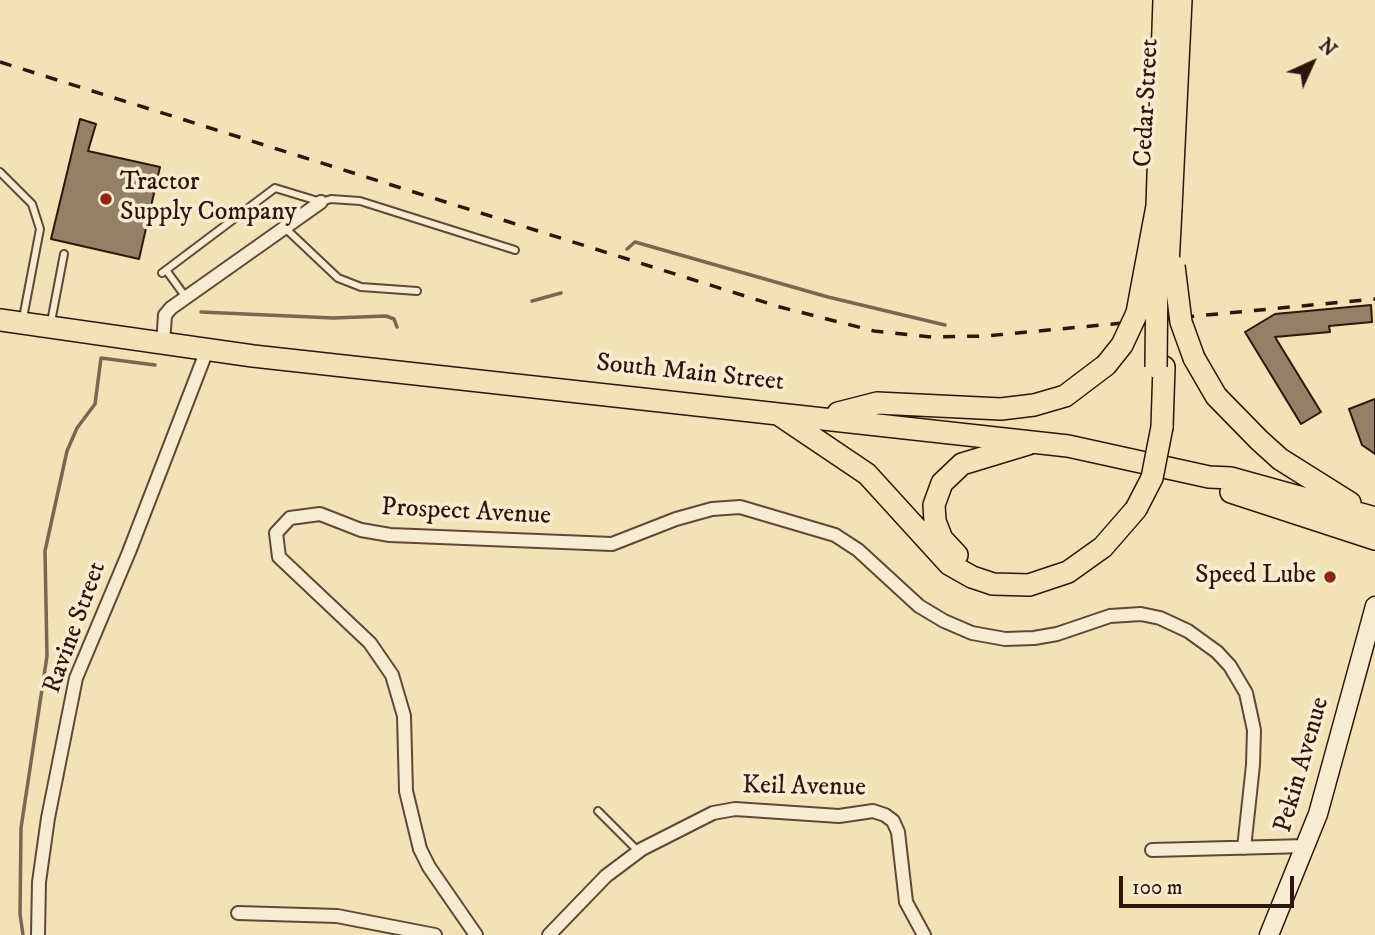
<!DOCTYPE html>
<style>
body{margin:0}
#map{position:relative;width:1375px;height:935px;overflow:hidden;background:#f2e2b7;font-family:"IM FELL DW Pica",serif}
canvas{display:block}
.north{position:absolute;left:1277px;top:28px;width:70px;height:70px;-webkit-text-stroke:5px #f7ecd0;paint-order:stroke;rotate:45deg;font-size:19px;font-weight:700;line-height:28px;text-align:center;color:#2e160b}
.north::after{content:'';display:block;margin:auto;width:24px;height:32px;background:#2e160b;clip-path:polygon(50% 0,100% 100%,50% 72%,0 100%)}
.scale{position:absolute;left:1119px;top:876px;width:175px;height:32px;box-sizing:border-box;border:4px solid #2e160b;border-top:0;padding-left:9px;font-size:21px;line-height:24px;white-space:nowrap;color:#2e160b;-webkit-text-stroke:5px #f7ecd0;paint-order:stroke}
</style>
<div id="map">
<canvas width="1375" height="935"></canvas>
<div class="north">N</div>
<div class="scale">100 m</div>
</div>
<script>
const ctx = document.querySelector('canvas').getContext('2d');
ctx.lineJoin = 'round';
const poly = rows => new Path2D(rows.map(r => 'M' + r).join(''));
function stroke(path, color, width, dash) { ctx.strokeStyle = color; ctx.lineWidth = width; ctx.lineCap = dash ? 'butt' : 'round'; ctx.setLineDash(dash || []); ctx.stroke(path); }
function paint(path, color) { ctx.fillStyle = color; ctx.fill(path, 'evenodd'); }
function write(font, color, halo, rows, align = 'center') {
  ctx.font = font + ' "IM FELL DW Pica",serif'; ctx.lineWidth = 7; ctx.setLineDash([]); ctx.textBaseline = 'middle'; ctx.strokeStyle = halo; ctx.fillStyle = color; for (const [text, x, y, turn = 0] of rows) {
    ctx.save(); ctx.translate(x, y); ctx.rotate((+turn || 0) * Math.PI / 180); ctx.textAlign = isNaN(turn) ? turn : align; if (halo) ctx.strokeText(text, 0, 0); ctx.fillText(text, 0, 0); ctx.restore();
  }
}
const stream = poly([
 [627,249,635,242,828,297,945,325],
 [532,301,561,293],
 [201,312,333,318,386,316,394,319,397,327],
 [23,935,20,914,21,828,47,656,45,551,67,451,77,428,95,404,101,358,155,365]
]);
const building = poly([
 [80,119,96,124,88,151,160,167,139,259,51,239,80,119],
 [1371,305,1372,322,1329,326,1330,332,1275,337,1321,412,1301,424,1245,332,1275,314,1371,305],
 [1375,399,1375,454,1362,445,1349,409,1375,399]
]);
const lane = poly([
 [0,172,32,204,40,229,23,318],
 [284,227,338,278,361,287,417,291],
 [166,270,275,188,321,202,331,199,360,201,515,250],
 [162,273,166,270,185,296],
 [51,322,64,254],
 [598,811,638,851]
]);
const street = poly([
 [163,344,165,315,171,308,321,202],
 [1152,850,1307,846],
 [238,913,337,916,435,935],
 [38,935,39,882,48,818,76,678,129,552,207,350],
 [476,935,429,867,420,849,406,791,404,716,392,675,370,643,279,557,276,533,290,518,320,514,361,530,390,535,612,544,676,519,712,509,740,507,835,535,858,550,919,606,944,621,972,633,1005,639,1034,638,1057,634,1110,616,1141,614,1160,618,1188,631,1217,652,1230,666,1246,693,1254,730,1253,765,1244,848],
 [549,935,606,876,642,849,713,813,735,809,839,816,873,811,885,815,893,821,898,832,906,902,924,935]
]);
const secondary = poly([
 [1269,935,1318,814,1375,606]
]);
const primary = poly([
 [1157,206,1164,0],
 [1171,208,1181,0],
 [0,320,253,356,1068,446,1209,477,1231,478,1375,518],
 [1194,358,1216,396,1259,440,1280,459,1350,503],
 [838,413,877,403,1001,409,1034,405,1065,396,1106,365],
 [778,414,867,474,949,564,972,577,993,584,1029,585,1068,572,1103,547,1136,509],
 [1162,427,1164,367],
 [1231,492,1375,539],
 [957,555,942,539,935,521,934,505,942,483,962,464,1028,444]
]);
const rail = poly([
 [0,62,780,307,874,331,932,337,986,336,1375,299]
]);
const primaryBridge = poly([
 [1174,266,1181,322,1194,358],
 [1167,284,1171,208],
 [1106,365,1122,345,1137,313,1157,206],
 [1156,367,1157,267],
 [1136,509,1152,478,1162,427]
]);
const markers = [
 [106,199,7,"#8f2418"],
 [1330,577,7,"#8f2418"]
];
const streetNames = [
 ["Cedar Street",1148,103,-87],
 ["South Main Street",690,374,6],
 ["Prospect Avenue",466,513,3],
 ["Ravine Street",76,628,-70],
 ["Pekin Avenue",1303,765,-74],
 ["Keil Avenue",804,788,1]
];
const poiNames = [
 ["Tractor",120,184],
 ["Supply Company",120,214],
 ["Speed Lube",1316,577,"right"]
];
stroke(stream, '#7b674f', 3.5);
paint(building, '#948064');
stroke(building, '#2e160b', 2);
stroke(lane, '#5f4936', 10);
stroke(street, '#5f4936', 16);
stroke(secondary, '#2e160b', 21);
stroke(primary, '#2e160b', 24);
stroke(lane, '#f7ecd0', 6);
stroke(street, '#f7ecd0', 12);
stroke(secondary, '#f7ecd0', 18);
stroke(primary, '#f2e2b7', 21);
stroke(rail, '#2e160b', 3.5, [12, 12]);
stroke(primaryBridge, '#2e160b', 24, []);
stroke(primaryBridge, '#f2e2b7', 21);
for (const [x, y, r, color] of markers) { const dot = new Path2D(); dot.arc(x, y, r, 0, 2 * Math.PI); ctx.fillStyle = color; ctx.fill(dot); stroke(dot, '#f7ecd0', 2.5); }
write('26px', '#2e160b', '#f7ecd0', streetNames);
write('26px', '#2e160b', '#f7ecd0', poiNames, 'left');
</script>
